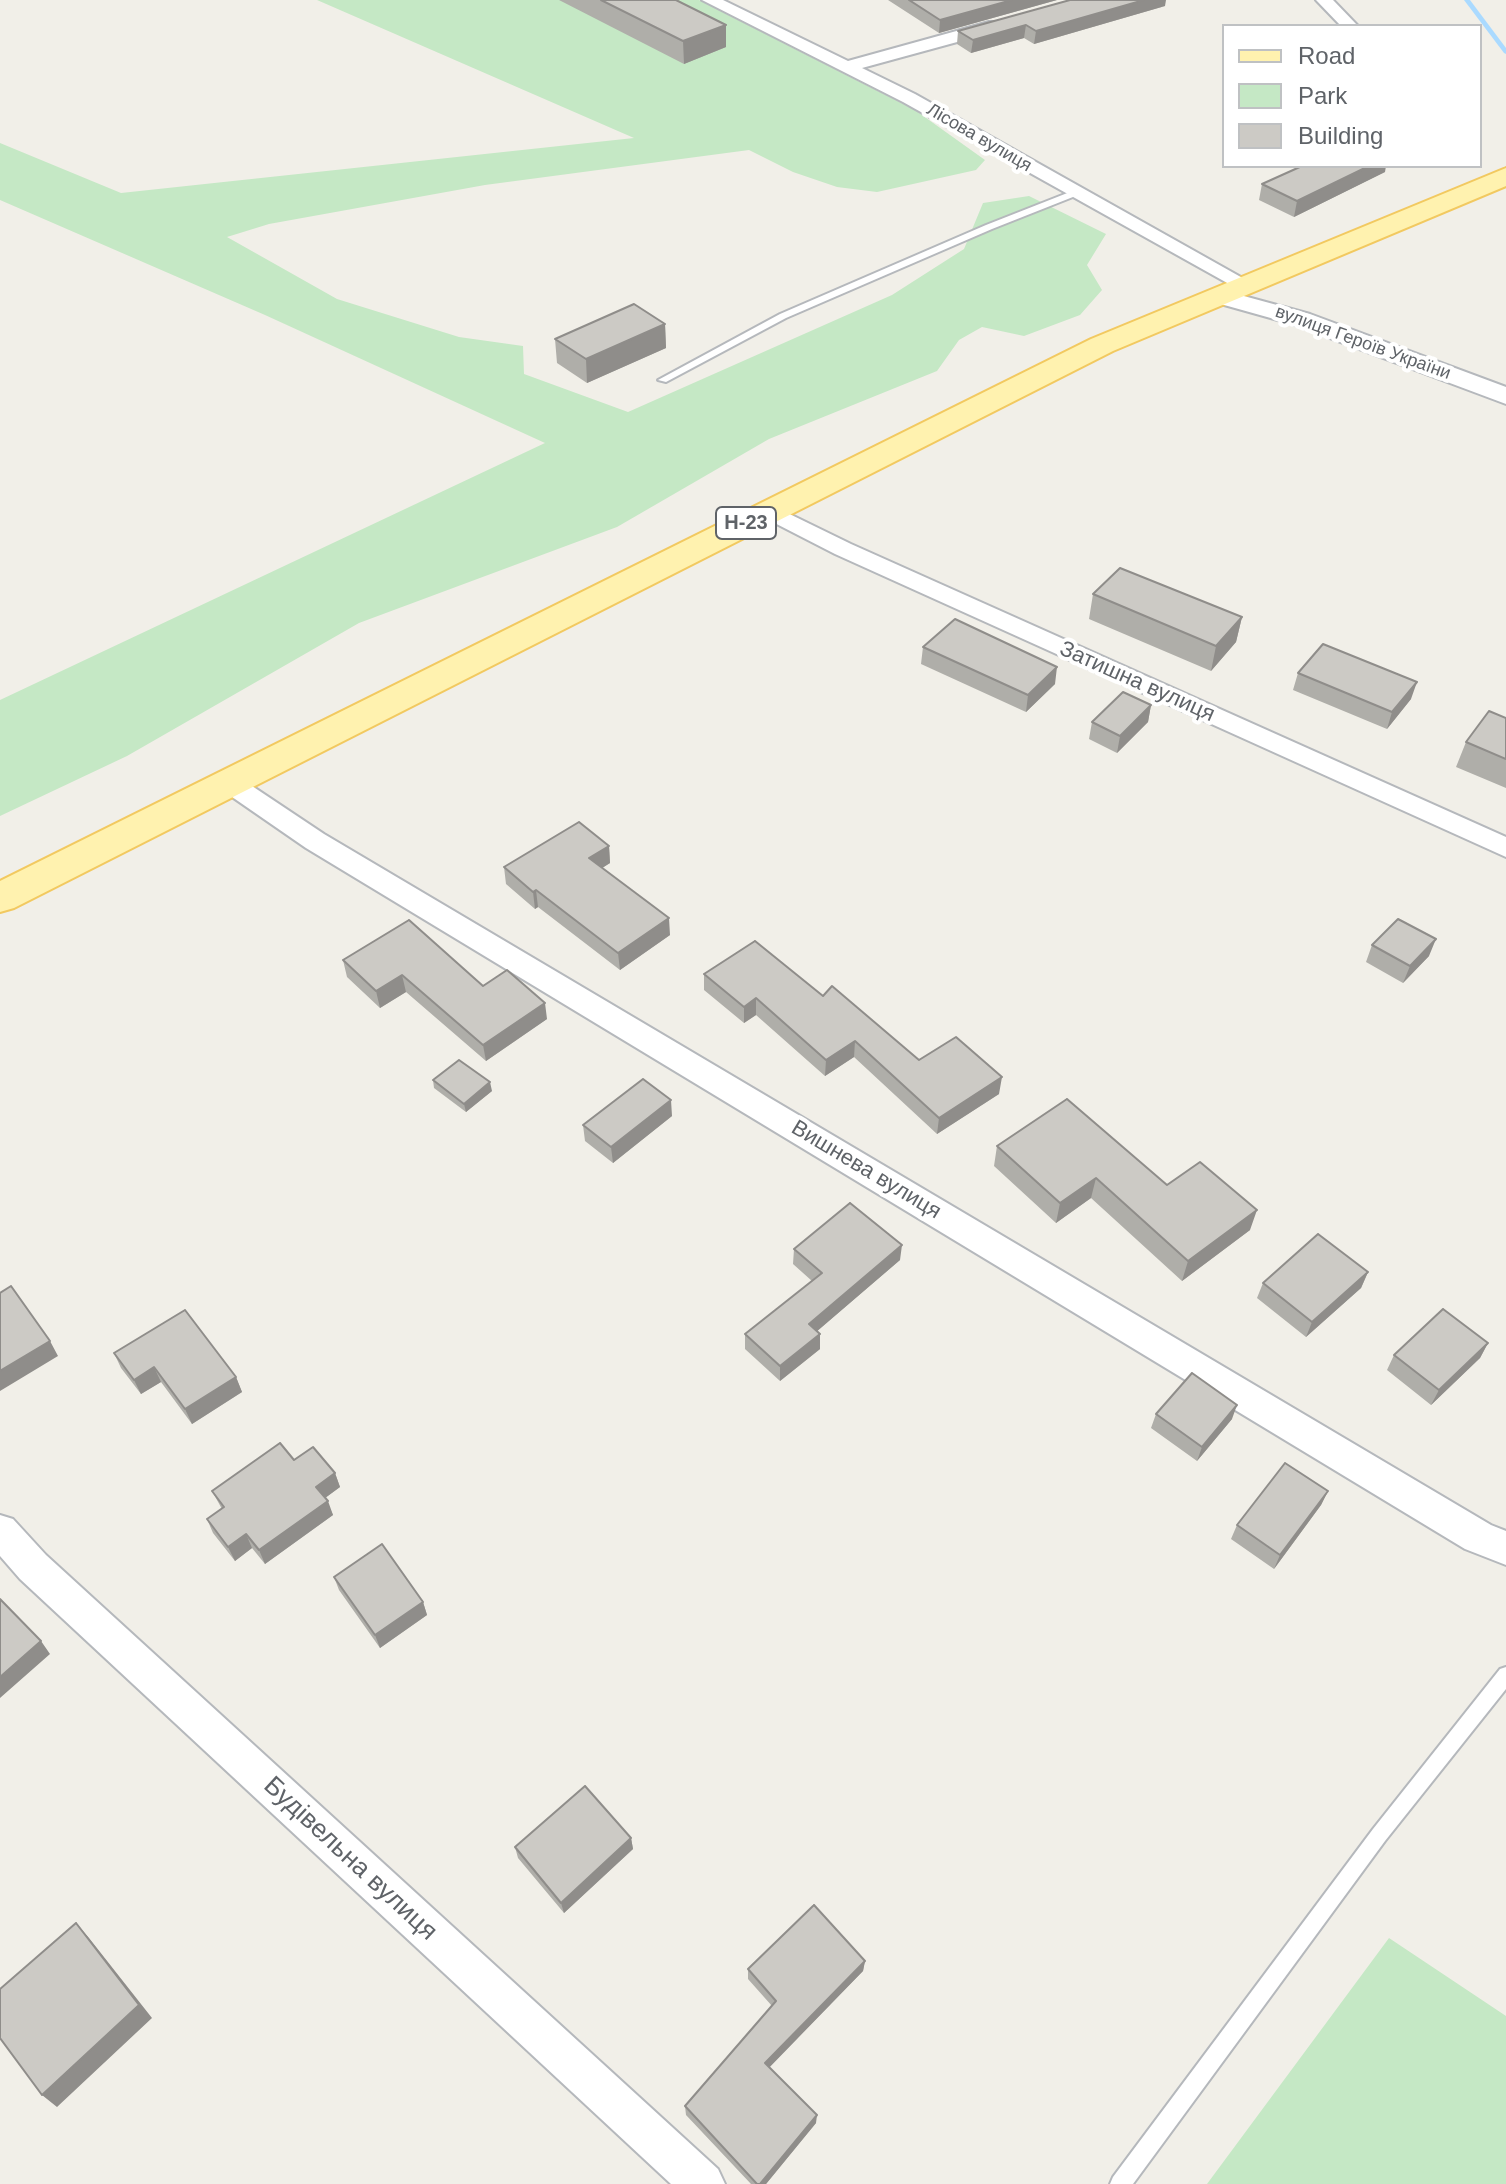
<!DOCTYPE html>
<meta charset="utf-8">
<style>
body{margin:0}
#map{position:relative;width:1506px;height:2184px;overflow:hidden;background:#f1efe8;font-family:Arial,sans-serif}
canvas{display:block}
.legend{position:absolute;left:1222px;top:24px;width:260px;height:144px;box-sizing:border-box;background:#fff;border:2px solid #bfc1c3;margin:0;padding:10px 14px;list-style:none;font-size:24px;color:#5f6368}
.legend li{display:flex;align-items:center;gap:16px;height:40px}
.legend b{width:40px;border:2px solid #bfc1c3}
</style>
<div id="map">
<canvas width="1506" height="2184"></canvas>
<ul class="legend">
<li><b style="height:10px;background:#fff2af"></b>Road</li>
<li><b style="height:22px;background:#c5e8c5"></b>Park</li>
<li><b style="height:22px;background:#cccac5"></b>Building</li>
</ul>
</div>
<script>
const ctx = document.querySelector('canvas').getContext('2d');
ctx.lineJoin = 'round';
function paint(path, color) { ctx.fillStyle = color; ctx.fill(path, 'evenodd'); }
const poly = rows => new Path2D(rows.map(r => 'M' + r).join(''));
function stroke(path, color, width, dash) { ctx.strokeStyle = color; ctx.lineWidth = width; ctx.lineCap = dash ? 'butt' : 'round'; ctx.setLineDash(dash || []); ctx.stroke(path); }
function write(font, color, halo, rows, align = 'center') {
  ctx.font = font + ' Arial,sans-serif'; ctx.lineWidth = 8; ctx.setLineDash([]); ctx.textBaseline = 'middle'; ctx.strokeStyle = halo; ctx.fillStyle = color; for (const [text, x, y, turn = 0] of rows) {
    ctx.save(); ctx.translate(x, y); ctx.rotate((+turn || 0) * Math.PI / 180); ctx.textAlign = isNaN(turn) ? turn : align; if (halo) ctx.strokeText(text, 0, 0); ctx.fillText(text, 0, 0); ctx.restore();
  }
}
const green = poly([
 [317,0,699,0,915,110,985,160,976,170,877,192,837,187,793,172,749,150,485,185,269,224,227,237,337,299,459,337,523,346,524,374,628,412,892,295,964,249,983,203,1029,196,1106,234,1087,265,1102,290,1080,315,1024,336,982,327,959,340,937,371,769,439,617,527,359,623,127,756,0,816,0,700,545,443,265,315,0,200,0,143,121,193,634,138],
 [1389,1938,1506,2016,1506,2184,1207,2184]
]);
const stream = poly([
 [1464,0,1470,0,1506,48,1506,54,1504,53,1464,0]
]);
const service = poly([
 [1075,190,1079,193,1078,195,992,229,786,318,666,382,658,380,780,314,986,225,1075,190],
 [1506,1667,1506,1689,1385,1841,1133,2184,1110,2184,1113,2177,1373,1829,1500,1669,1506,1667]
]);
const minor = poly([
 [702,0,723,0,848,61,989,22,1001,22,1003,26,1001,30,862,68,915,94,1255,285,1252,289,1238,289,903,102,702,0],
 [1316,0,1333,0,1358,26,1341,26,1316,0],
 [769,504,851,544,1506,837,1506,857,835,554,761,516,758,511,761,506,769,504],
 [231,775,240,778,324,834,1491,1525,1506,1531,1506,1565,1465,1549,306,848,222,790,218,784,222,778,231,775],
 [0,1515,13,1519,46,1555,718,2169,725,2184,671,2184,20,1579,0,1556,0,1515]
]);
const tertiary = poly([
 [1218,289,1310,314,1506,387,1506,404,1292,324,1210,301,1206,296,1210,291,1218,289]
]);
const primary = poly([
 [1506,168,1506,186,1113,351,14,908,0,912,0,881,1091,339,1506,168]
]);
const wall = poly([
 [559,0,676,0,726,25,726,47,684,64],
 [888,0,1057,0,939,33],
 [1165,6,1034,44,1024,38,971,53,957,44,958,31],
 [1385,172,1294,217,1259,200,1262,184],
 [665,324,666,348,587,383,557,363,555,339],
 [1093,594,1242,617,1236,642,1211,671,1089,619],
 [923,647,1055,684,1026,712,921,664],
 [1298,673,1411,699,1387,729,1293,690],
 [1151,705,1148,722,1117,753,1089,739,1092,722],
 [1506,718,1506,788,1456,767,1466,742],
 [609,846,610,863,602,868,670,935,620,970,538,907,535,909,506,884,504,867],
 [1372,945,1429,956,1403,983,1366,962],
 [343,960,483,986,547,1019,486,1061,406,992,380,1008,347,977],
 [704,974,823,996,919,1060,999,1094,937,1134,854,1057,825,1076,756,1015,744,1023,704,990],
 [433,1080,492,1091,466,1112,434,1088],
 [672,1116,613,1163,585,1141,583,1125],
 [997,1146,1167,1185,1250,1230,1182,1281,1091,1198,1056,1223,994,1166],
 [794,1249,900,1260,817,1331,820,1349,780,1381,745,1349,745,1334,812,1281,793,1264],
 [1368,1272,1361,1288,1306,1337,1257,1298,1263,1283],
 [1488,1343,1480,1358,1431,1405,1387,1370,1394,1355],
 [114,1353,236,1377,242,1392,192,1424,161,1382,141,1394,121,1368],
 [1156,1414,1232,1419,1197,1461,1151,1428],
 [294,1460,335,1473,340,1487,325,1498,333,1515,265,1564,252,1548,235,1561,213,1533,207,1519,222,1509,212,1491],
 [1328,1491,1321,1505,1274,1569,1231,1539,1237,1525],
 [334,1577,423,1602,427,1615,380,1648,339,1590],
 [631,1838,633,1849,564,1913,518,1858,515,1847],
 [865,1961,863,1971,769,2067,816,2123,766,2184,751,2184,686,2115,685,2106,772,2006,748,1979,748,1969]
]);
const shadedWall = poly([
 [1012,0,1057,0,939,33,940,20],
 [1144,0,1166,0,1165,6,1034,44,1036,31],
 [726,25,726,47,684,64,683,41],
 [1026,25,1024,38,971,53,973,40],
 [1369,166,1386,166,1385,172,1294,217,1297,201],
 [665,324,666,348,587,383,586,359],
 [1242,617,1236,642,1211,671,1216,646],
 [1057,667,1055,684,1026,712,1028,695],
 [1417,682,1411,699,1387,729,1392,712],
 [1151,705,1148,722,1117,753,1120,736],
 [609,846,610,863,591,875,589,858],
 [536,890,538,907,535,909,533,892],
 [669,918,670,935,620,970,618,953],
 [1436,939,1429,956,1403,983,1410,966],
 [402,975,406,992,380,1008,376,991],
 [756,998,756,1015,744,1023,744,1007],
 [545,1003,547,1019,486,1061,483,1045],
 [855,1041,854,1057,825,1076,826,1060],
 [1002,1077,999,1094,937,1134,939,1118],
 [490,1082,492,1091,466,1112,464,1104],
 [671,1100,672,1116,613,1163,611,1147],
 [1096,1178,1091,1198,1056,1223,1060,1203],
 [1257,1210,1250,1230,1182,1281,1188,1261],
 [902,1245,900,1260,808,1339,809,1324],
 [1368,1272,1361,1288,1306,1337,1312,1322],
 [820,1334,820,1349,780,1381,780,1366],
 [50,1341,58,1356,0,1391,0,1371],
 [1488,1343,1480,1358,1431,1405,1439,1390],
 [154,1367,161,1382,141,1394,134,1380],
 [236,1377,242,1392,192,1424,185,1409],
 [1237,1405,1232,1419,1197,1461,1202,1447],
 [335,1473,340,1487,321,1501,316,1487],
 [1328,1491,1321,1505,1274,1569,1280,1555],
 [328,1501,333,1515,265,1564,259,1550],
 [246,1534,252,1548,235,1561,228,1547],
 [423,1602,427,1615,380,1648,375,1635],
 [41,1641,50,1654,0,1698,0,1677],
 [631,1838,633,1849,564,1913,561,1903],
 [76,1923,89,1938,152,2018,57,2107,42,2095],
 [865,1961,863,1971,765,2072,765,2063],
 [817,2115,816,2123,766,2184,760,2184]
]);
const building = poly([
 [601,0,676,0,726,25,683,41,601,0],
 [909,0,1012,0,940,20,909,0],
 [1070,0,1144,0,1036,31,1026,25,973,40,958,31,1070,0],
 [1302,166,1369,166,1297,201,1262,184,1302,166],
 [634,304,665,324,586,359,555,339,634,304],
 [1120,568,1242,617,1216,646,1093,594,1120,568],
 [955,619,1057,667,1028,695,923,647,955,619],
 [1323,644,1417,682,1392,712,1298,673,1323,644],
 [1123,692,1151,705,1120,736,1092,722,1123,692],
 [1489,711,1506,718,1506,759,1466,742,1489,711],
 [579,822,609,846,589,858,669,918,618,953,536,890,533,892,504,867,579,822],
 [1398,919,1436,939,1410,966,1372,945,1398,919],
 [409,920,483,986,507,970,545,1003,483,1045,402,975,376,991,343,960,409,920],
 [755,941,823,996,832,986,919,1060,956,1037,1002,1077,939,1118,855,1041,826,1060,756,998,744,1007,704,974,755,941],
 [459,1060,490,1082,464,1104,433,1080,459,1060],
 [643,1079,671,1100,611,1147,583,1125,643,1079],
 [1067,1099,1167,1185,1200,1162,1257,1210,1188,1261,1096,1178,1060,1203,997,1146,1067,1099],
 [850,1203,902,1245,809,1324,820,1334,780,1366,745,1334,822,1273,794,1249,850,1203],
 [1318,1234,1368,1272,1312,1322,1263,1283,1318,1234],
 [11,1286,50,1341,0,1371,0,1293,11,1286],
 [1443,1309,1488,1343,1439,1390,1394,1355,1443,1309],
 [185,1310,236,1377,185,1409,154,1367,134,1380,114,1353,185,1310],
 [1192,1373,1237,1405,1202,1447,1156,1414,1192,1373],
 [280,1443,294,1460,313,1447,335,1473,316,1487,328,1501,259,1550,246,1534,228,1547,207,1519,224,1507,212,1491,280,1443],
 [1285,1463,1328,1491,1280,1555,1237,1525,1285,1463],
 [382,1544,423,1602,375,1635,334,1577,382,1544],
 [0,1599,41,1641,0,1677,0,1599],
 [585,1786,631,1838,561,1903,515,1847,585,1786],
 [814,1905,865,1961,765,2063,817,2115,760,2184,757,2184,685,2106,776,2001,748,1969,814,1905],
 [76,1923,139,2005,42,2095,0,2038,0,1989,76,1923]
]);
const farStreetnames = [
 ["Лісова вулиця",979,138,30],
 ["вулиця Героїв України",1363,343,20]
];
const shields = [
 [746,523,60]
];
const shieldNames = [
 ["Н-23",746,523]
];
const streetNames = [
 ["Затишна вулиця",1137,682,24],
 ["Вишнева вулиця",866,1170,31]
];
const nearStreetnames = [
 ["Будівельна вулиця",350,1859,43]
];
paint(green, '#c5e8c5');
paint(stream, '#aadaff');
stroke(service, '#b5b8bc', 4);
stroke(minor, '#b5b8bc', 4);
stroke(tertiary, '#b5b8bc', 4);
stroke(primary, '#f2c960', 4);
paint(service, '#fff');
paint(minor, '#fff');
paint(tertiary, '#fff');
paint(primary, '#fff2af');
paint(wall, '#afaea9');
paint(shadedWall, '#8f8d8a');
paint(building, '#cccac5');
stroke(building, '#8f8d8a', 2);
write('18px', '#5f6368', '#fff', farStreetnames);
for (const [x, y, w] of shields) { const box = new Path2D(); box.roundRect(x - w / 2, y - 16, w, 32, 6); ctx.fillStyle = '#fff'; ctx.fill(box); stroke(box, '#5f6368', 2); }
write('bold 20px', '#5f6368', null, shieldNames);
write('22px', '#5f6368', '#fff', streetNames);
write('26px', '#5f6368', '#fff', nearStreetnames);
</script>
